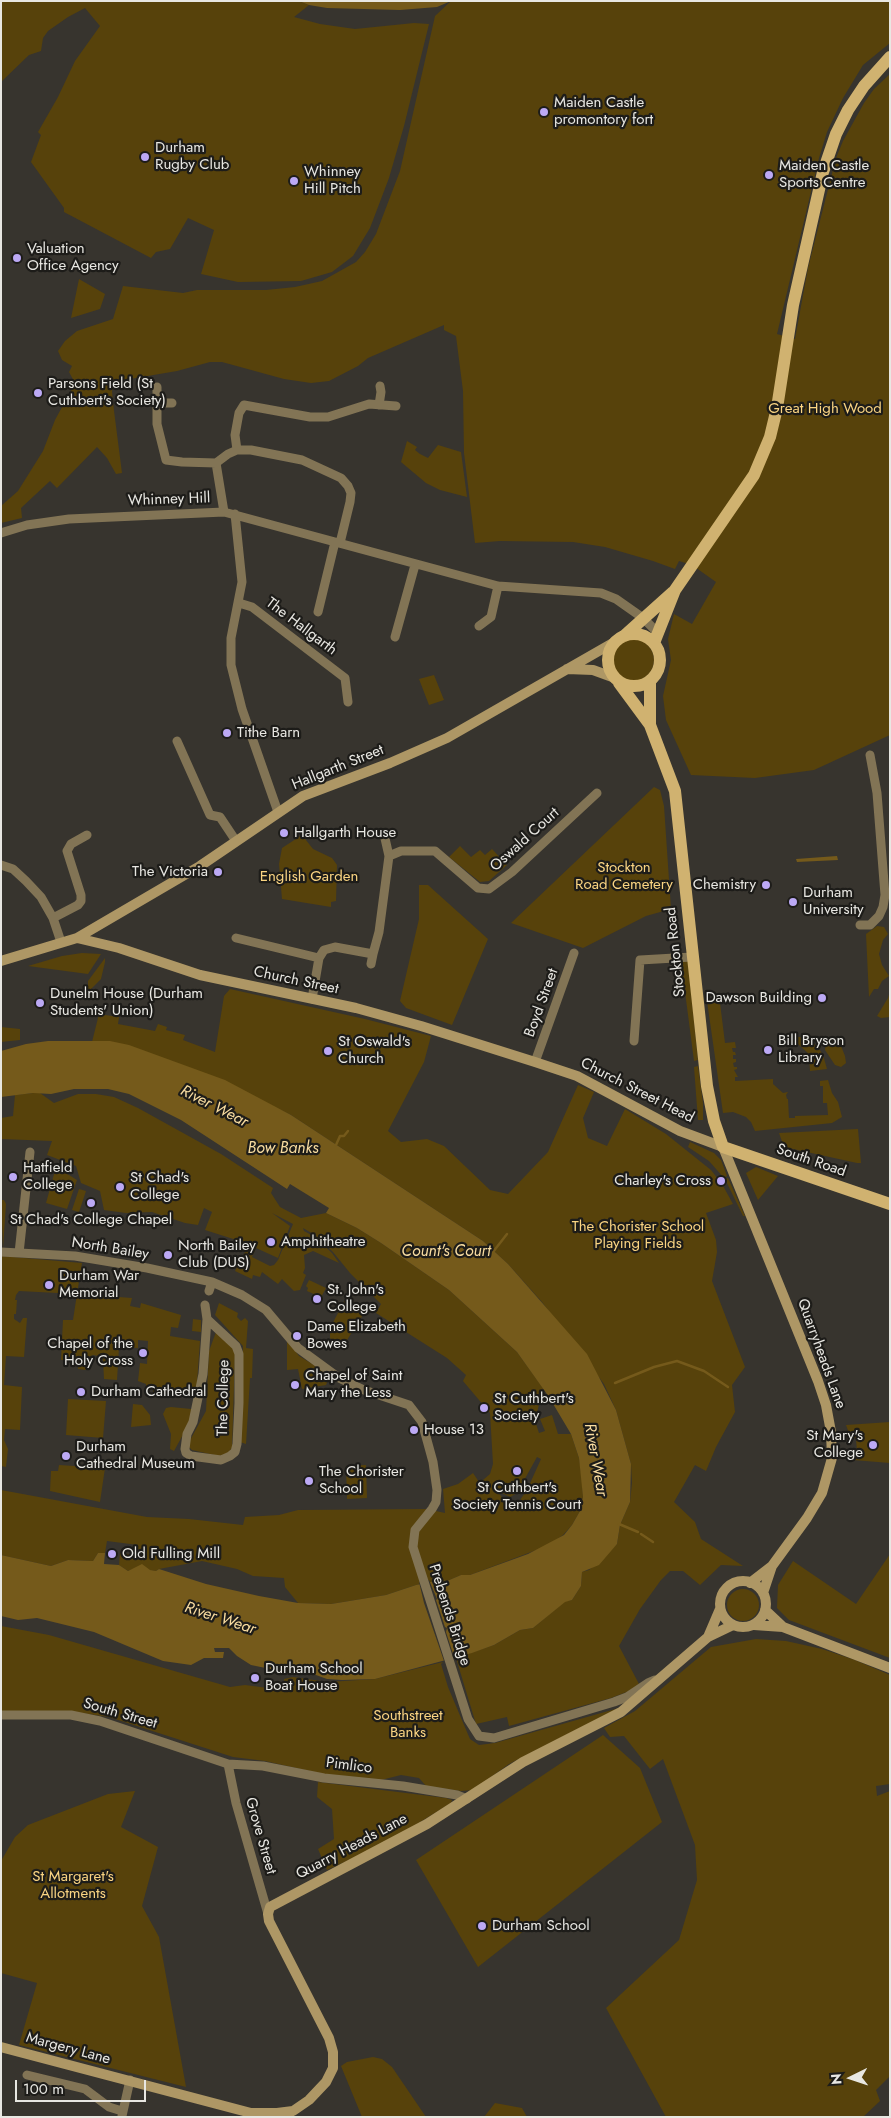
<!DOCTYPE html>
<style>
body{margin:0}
#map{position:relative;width:891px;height:2118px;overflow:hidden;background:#37342e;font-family:Jost,sans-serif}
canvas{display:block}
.frame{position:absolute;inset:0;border:2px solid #e8e7e2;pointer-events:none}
.north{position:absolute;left:826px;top:2053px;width:50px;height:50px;-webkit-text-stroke:4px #1d1c19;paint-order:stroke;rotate:266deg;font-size:14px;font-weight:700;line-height:20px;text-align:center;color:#e8e7e2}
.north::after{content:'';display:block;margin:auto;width:18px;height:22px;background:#e8e7e2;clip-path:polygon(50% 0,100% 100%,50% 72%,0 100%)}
.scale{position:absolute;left:15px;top:2080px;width:131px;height:22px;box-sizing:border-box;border:2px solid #e8e7e2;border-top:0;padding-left:6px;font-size:15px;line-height:18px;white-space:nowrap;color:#e8e7e2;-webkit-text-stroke:4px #1d1c19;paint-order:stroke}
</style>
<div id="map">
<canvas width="891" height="2118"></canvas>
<div class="frame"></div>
<div class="north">N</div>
<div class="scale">100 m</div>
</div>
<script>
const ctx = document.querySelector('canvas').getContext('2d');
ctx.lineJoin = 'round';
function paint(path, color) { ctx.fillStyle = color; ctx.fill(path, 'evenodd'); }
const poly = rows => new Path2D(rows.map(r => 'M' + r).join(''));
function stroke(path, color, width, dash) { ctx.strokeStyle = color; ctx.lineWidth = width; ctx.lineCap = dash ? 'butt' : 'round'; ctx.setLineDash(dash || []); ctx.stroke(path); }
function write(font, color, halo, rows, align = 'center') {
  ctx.font = font + ' Jost,sans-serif'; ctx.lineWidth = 4.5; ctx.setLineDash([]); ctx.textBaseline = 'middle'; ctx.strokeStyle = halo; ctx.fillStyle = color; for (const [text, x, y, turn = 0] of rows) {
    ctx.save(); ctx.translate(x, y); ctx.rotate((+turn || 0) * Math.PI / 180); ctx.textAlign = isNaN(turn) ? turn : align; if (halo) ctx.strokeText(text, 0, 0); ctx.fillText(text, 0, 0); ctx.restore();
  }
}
const green = poly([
 [2,1,299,1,309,5,294,17,320,24,355,29,414,23,429,24,404,126,389,178,370,228,353,256,332,272,301,281,238,282,201,274,214,230,188,218,170,249,156,252,151,258,64,212,64,208,31,162,41,135,38,132,58,97,75,61,100,26,85,8,68,17,48,31,43,38,41,51,29,55,1,82],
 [451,1,890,1,890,43,863,65,843,98,827,132,819,158,777,334,795,339,808,268,836,158,843,141,864,103,874,89,890,74,890,735,814,770,755,778,691,775,666,720,663,696,671,660,668,639,674,614,692,624,716,582,692,565,679,561,675,569,653,561,605,547,573,542,500,541,475,543,464,453,463,391,456,336,444,330,444,325,368,358,358,366,329,381,311,383,284,379,222,362,210,362,177,371,130,379,115,383,112,391,113,403,122,473,116,474,107,458,97,447,57,488,50,481,21,508,22,518,1,523,1,506,18,491,43,451,55,420,75,383,69,372,72,366,62,360,58,351,65,341,77,331,113,319,123,286,183,293,197,290,266,290,295,287,322,281,356,262,365,252,376,234,400,171,435,16],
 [79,279,105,294,100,309,71,318],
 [407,441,417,447,415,450,420,454,428,458,438,445,461,452,467,497,440,490,426,483,401,462],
 '612 660a21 21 0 1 1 42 0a21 21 0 1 1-42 0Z',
 [434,675,444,700,429,705,419,679],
 [654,787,660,790,664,806,671,909,646,916,583,948,511,923],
 [302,835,313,849,332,858,337,865,336,901,331,902,331,907,282,899,279,864,282,848],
 [460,846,471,857,480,850,485,855,492,849,507,865,489,881,480,882,449,857],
 [419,885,428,885,488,939,452,1025,406,1008,400,1001,419,919],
 [877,926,884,927,888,934,883,940,879,954,882,965,889,976,882,981,878,989,874,989,869,997,866,934],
 [82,953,101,954,88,974,28,966,62,956],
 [105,958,105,962,101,979,88,992,88,981],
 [681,961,688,961,698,1060,694,1061],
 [230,989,365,1019,431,1036,424,1062,388,1131,401,1142,427,1139,444,1146,490,1190,508,1194,548,1152,578,1085,594,1092,583,1118,588,1138,607,1146,625,1109,666,1134,711,1170,722,1184,733,1204,706,1213,716,1240,717,1252,712,1281,745,1367,732,1385,735,1412,716,1447,706,1471,695,1465,674,1502,695,1522,701,1539,743,1566,721,1565,700,1585,683,1571,670,1571,661,1580,640,1609,619,1646,639,1684,629,1691,611,1698,509,1726,507,1717,476,1724,456,1658,494,1645,520,1630,533,1628,565,1601,572,1600,581,1586,582,1572,589,1570,617,1544,620,1525,630,1502,632,1483,631,1464,616,1410,604,1384,542,1302,508,1264,483,1241,291,1115,258,1099,92,1042,101,1006,105,1015,119,1017,118,1024,155,1031,158,1024,167,1027,166,1030,185,1035,183,1040,215,1052,224,996],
 [890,991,890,1017,881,1018,877,1016,888,998],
 [707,1001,720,1003,725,1043,735,1042,736,1048,732,1048,733,1052,735,1052,736,1055,733,1055,733,1059,736,1059,736,1062,733,1063,734,1067,737,1067,737,1069,734,1070,738,1077,735,1077,735,1081,773,1079,773,1084,783,1093,788,1092,786,1095,787,1099,788,1099,789,1118,795,1118,795,1116,828,1115,827,1103,823,1103,823,1086,820,1086,820,1081,828,1080,832,1093,838,1102,842,1117,832,1123,755,1131,751,1122,746,1117,733,1112,723,1113],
 [1,1027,20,1029,20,1040,1,1042],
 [798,1037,806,1037,818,1047,823,1055,827,1069,810,1071,809,1054,798,1044],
 [826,1038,831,1038,837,1041,841,1046,845,1056,846,1063,841,1067,835,1065,825,1050],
 [698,1066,703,1103,703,1120,698,1120,694,1067],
 [33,1093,40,1093,54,1103,78,1094,96,1094,114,1097,138,1108,221,1154,273,1188,271,1193,280,1207,301,1218,326,1213,357,1228,381,1243,449,1290,517,1352,543,1388,535,1421,539,1433,545,1431,540,1419,552,1415,558,1434,571,1434,579,1458,582,1479,583,1497,580,1511,572,1525,563,1535,547,1546,470,1575,461,1575,447,1581,440,1580,416,1585,386,1595,331,1604,298,1603,285,1587,284,1578,253,1576,237,1569,202,1561,159,1569,156,1571,133,1569,128,1571,119,1565,120,1553,137,1555,138,1545,107,1541,105,1553,98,1553,93,1561,68,1560,51,1566,1,1555,1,1490,147,1517,189,1519,243,1525,245,1517,279,1515,298,1510,427,1509,445,1513,443,1489,458,1484,473,1473,481,1485,483,1480,490,1474,493,1464,490,1413,463,1381,466,1375,447,1358,376,1313,381,1304,350,1273,333,1252,315,1235,303,1228,304,1231,315,1237,332,1253,339,1263,313,1251,304,1255,305,1268,303,1273,306,1275,300,1290,294,1291,282,1279,278,1284,262,1272,260,1277,253,1275,252,1279,235,1271,249,1244,205,1230,212,1212,204,1208,198,1225,185,1223,152,1212,126,1213,104,1210,100,1191,81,1183,76,1166,47,1155,52,1141,1,1139,1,1118,13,1116,15,1095],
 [272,1213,293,1224,278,1260,274,1265,270,1266,252,1257,256,1248,278,1258,290,1226],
 [537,1457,541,1459,527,1490,520,1500,511,1508,496,1490,510,1497,517,1493],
 [858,1129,861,1163,857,1163,784,1147,779,1133],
 [690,1142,714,1153,721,1160,727,1176,724,1178,709,1161,688,1147],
 [56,1167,77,1180,67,1209,46,1203],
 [756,1167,778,1176,758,1200,746,1173],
 [728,1178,745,1216,743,1216,725,1179],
 [79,1189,86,1191,79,1212,72,1210],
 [1,1200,4,1200,6,1204,3,1248],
 [1,1256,82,1263,77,1294,132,1298,130,1306,140,1308,141,1303,181,1315,178,1328,171,1327,170,1336,200,1341,196,1397,153,1392,153,1389,146,1388,146,1384,138,1381,140,1363,147,1364,148,1341,138,1340,138,1348,119,1347,117,1380,104,1379,103,1359,98,1356,93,1355,88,1358,86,1370,78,1369,78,1361,61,1360,63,1320,73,1320,77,1294,19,1291,16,1295,15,1300,17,1300,16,1314,14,1314,14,1319,20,1323,23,1318,27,1318,24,1357,6,1356,4,1385,22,1387,20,1430,5,1429,4,1440,8,1449,6,1467,1,1466],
 [309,1280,326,1288,319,1301,315,1298,316,1295,307,1291,308,1288,306,1286],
 [346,1298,366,1310,342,1348,330,1338,330,1328],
 [219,1303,238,1313,237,1317,241,1321,245,1318,248,1321,246,1348,253,1349,252,1378,250,1378,246,1444,240,1442,243,1346,215,1315],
 [193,1319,201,1320,201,1332,192,1331],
 [216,1332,233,1348,235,1354,232,1448,228,1453,219,1456,192,1450,189,1447,189,1442,206,1411,209,1351],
 [287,1340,299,1356,329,1374,329,1378,326,1385,302,1389,298,1369,287,1370],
 [68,1399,106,1401,103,1438,66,1435],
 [133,1404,142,1405,150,1415,151,1425,131,1427],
 [171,1407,191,1409,193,1412,190,1422,174,1451,170,1449,171,1434,163,1414,166,1408],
 [890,1422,890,1463,853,1460,857,1451,856,1439,849,1433,846,1425],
 [59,1465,105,1468,100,1502,50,1491,51,1471,58,1471],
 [366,1465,367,1498,347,1499,346,1466],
 [890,1554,890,1658,789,1620,777,1608,778,1585,793,1561,856,1604],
 '727 1605a16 16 0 1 1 32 0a16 16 0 1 1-32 0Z',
 [1,1626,49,1635,230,1687,245,1685,276,1689,284,1686,284,1679,293,1677,328,1682,375,1679,443,1662,441,1664,448,1687,464,1725,470,1739,479,1745,495,1743,619,1708,509,1764,473,1790,461,1791,426,1786,419,1778,401,1775,377,1781,336,1777,265,1761,233,1757,109,1717,67,1711,1,1711],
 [756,1639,786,1641,822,1649,855,1660,890,1675,890,1784,876,1786,877,1796,890,1791,890,2076,876,2090,880,2101,863,2117,666,2117,606,2008,679,1940,697,1880,695,1845,663,1759,650,1769,624,1736,610,1737,604,1728,635,1711,711,1647],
 [603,1735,640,1768,662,1822,478,1967,416,1860],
 [318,1782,446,1798,452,1800,451,1803,386,1843,327,1870,318,1849,334,1839,332,1809,317,1797],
 [135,1791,121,1827,158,1847,142,1906,159,1937,186,2087,19,2045,37,1983,1,1973,1,1861,15,1837,28,1825,108,1794],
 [373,2057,382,2059,392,2067,426,2117,362,2117,341,2066,347,2062],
 [495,2103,522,2108,527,2117,484,2117]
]);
const water = poly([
 [299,1,451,1,437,7,400,10,327,8,309,5],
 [837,856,838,860,797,862,796,859],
 [48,1041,110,1041,129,1045,225,1080,291,1115,483,1241,508,1264,587,1354,616,1410,631,1464,630,1502,620,1525,617,1544,599,1565,582,1572,581,1586,572,1600,565,1602,533,1628,520,1630,494,1645,472,1653,375,1679,342,1680,327,1679,316,1675,290,1673,251,1665,237,1656,229,1648,214,1648,215,1652,224,1652,223,1658,204,1658,191,1665,163,1661,94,1632,37,1618,18,1620,1,1616,1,1555,51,1566,68,1560,93,1561,98,1553,105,1553,104,1564,119,1565,128,1571,142,1564,150,1570,156,1571,159,1569,206,1584,259,1596,298,1603,331,1604,386,1595,416,1585,440,1580,447,1581,461,1575,470,1575,528,1554,564,1535,572,1525,580,1511,583,1497,579,1458,571,1434,549,1397,517,1352,449,1290,381,1243,357,1228,326,1213,329,1208,290,1184,287,1189,181,1120,129,1094,108,1089,74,1089,51,1094,33,1093,1,1097,1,1051,26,1044]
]);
const pier = poly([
 [429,1580,437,1599,436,1600,445,1627,447,1628,446,1632,454,1657,458,1660,442,1665,444,1661,424,1603,419,1582]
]);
const stream = poly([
 [336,1145,340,1136,344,1136,348,1131],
 [493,1252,507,1234],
 [615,1383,654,1367,677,1361,704,1371,728,1387],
 [619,1524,638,1532],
 [641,1534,653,1542]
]);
const street = poly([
 [157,387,157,424,166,460,182,462,216,463],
 [156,403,172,403],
 [379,405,381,392,380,386],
 [237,450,235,435,239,413,244,405,310,417,328,417,369,404,396,406],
 [224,512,216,463,228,454,237,450,251,450,302,460,341,478,348,486,351,493,350,502,340,543],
 [235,514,242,582,231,638,231,665,242,709,278,812],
 [1,533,27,525,69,519,224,512,498,586,601,593,616,599,643,618,657,632],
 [239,603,252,607,345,678,348,702],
 [318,612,335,542],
 [479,626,491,617,498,586],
 [395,637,415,565],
 [177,741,210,815,220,817,236,841],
 [384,834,389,856],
 [1,865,13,869,26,881,41,897,53,918,61,942],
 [53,918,78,905,81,901,81,895,67,851,71,844,87,835],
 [860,925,870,925,879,916,883,907,885,895,877,793,870,755],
 [236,938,319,958],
 [371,964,373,954],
 [312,999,319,958,324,950,335,947,373,954,379,932,389,856,401,851,435,851,478,888,489,889,512,872,597,793],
 [634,1041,640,960,692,957],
 [535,1062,574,953],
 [1,1252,75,1256,147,1268,212,1282,242,1295,266,1310,298,1348,339,1378,364,1390,409,1405,422,1422,433,1462,437,1490,436,1502,432,1509,415,1530,413,1547,468,1719,479,1736,494,1738,614,1702,627,1697,648,1683,655,1680],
 [19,1253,30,1152],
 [209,1291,212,1282],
 [205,1305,207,1319,203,1374,193,1422,187,1434,185,1449,186,1453,191,1456,221,1460,230,1456,235,1452,237,1444,239,1403,239,1354,236,1346,207,1319],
 [1,1715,71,1715,100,1721,228,1764,263,1766,324,1778,403,1786,457,1795,467,1799],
 [228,1764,236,1803,268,1914],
 [27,2075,85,2089,109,2107,122,2111],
 [122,2116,130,2080]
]);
const secondary = poly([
 [567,669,593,670,615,678],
 [77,938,119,948,200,975,356,1008,421,1026,535,1062,577,1076,680,1131,723,1147,818,1381,826,1405,831,1432,832,1458,822,1493,807,1518,772,1566,750,1583],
 [1,961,77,938,200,866,303,796,390,763,447,738,618,640],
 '720 1604a23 23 0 1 1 46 0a23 23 0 1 1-46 0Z',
 [763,1593,772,1566],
 [765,1610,783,1627],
 [754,1625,783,1627,890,1668],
 [708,1637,720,1609],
 [1,2047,251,2113,277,2113,293,2111,309,2100,326,2082,333,2068,333,2052,329,2038,269,1921,268,1914,270,1907,427,1824,523,1762,621,1712,708,1637,733,1625]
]);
const primary = poly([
 '608 660a26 26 0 1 1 52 0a26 26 0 1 1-52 0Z',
 [624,636,673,592],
 [654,643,675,590,754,475,770,437,777,408,793,305,823,172,836,134,848,110,864,86,890,57],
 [619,683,650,725,675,791,707,1086,714,1121,723,1147,890,1204],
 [650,725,650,681]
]);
const markers = [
 [544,112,5,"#bca9f5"],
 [145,157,5,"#bca9f5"],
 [769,175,5,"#bca9f5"],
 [294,181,5,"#bca9f5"],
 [17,258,5,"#bca9f5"],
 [38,393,5,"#bca9f5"],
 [227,733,5,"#bca9f5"],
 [284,833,5,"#bca9f5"],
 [218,872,5,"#bca9f5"],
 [766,885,5,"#bca9f5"],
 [793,902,5,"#bca9f5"],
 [822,998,5,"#bca9f5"],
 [40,1003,5,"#bca9f5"],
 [768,1050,5,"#bca9f5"],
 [328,1051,5,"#bca9f5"],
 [13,1177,5,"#bca9f5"],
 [721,1181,5,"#bca9f5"],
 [120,1187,5,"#bca9f5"],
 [91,1203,5,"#bca9f5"],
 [271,1242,5,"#bca9f5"],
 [168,1255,5,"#bca9f5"],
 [49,1285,5,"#bca9f5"],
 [317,1299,5,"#bca9f5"],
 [297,1336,5,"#bca9f5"],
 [143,1353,5,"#bca9f5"],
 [295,1385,5,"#bca9f5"],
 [81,1392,5,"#bca9f5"],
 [484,1408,5,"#bca9f5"],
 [414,1430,5,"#bca9f5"],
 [873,1445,5,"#bca9f5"],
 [66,1456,5,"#bca9f5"],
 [517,1471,5,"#bca9f5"],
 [309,1481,5,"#bca9f5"],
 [112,1554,5,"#bca9f5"],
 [255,1678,5,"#bca9f5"],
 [482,1926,5,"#bca9f5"]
];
const poiNames = [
 ["Maiden Castle",554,103],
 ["promontory fort",554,120],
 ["Durham",155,148],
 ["Rugby Club",155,165],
 ["Maiden Castle",779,166],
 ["Sports Centre",779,183],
 ["Whinney",304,172],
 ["Hill Pitch",304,189],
 ["Valuation",27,249],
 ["Office Agency",27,266],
 ["Parsons Field (St",48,384],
 ["Cuthbert's Society)",48,401],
 ["Tithe Barn",237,733],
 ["Hallgarth House",294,833],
 ["The Victoria",208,872,"right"],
 ["Chemistry",756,885,"right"],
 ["Durham",803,893],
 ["University",803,910],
 ["Dunelm House (Durham",50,994],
 ["Students' Union)",50,1011],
 ["Dawson Building",812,998,"right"],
 ["Bill Bryson",778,1041],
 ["Library",778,1058],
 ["St Oswald's",338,1042],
 ["Church",338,1059],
 ["Hatfield",23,1168],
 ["College",23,1185],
 ["St Chad's",130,1178],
 ["College",130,1195],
 ["Charley's Cross",711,1181,"right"],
 ["St Chad's College Chapel",91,1220,"center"],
 ["Amphitheatre",281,1242],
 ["North Bailey",178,1246],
 ["Club (DUS)",178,1263],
 ["Durham War",59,1276],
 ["Memorial",59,1293],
 ["St. John's",327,1290],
 ["College",327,1307],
 ["Dame Elizabeth",307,1327],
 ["Bowes",307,1344],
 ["Chapel of the",133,1344,"right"],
 ["Holy Cross",133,1361,"right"],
 ["Chapel of Saint",305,1376],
 ["Mary the Less",305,1393],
 ["Durham Cathedral",91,1392],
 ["St Cuthbert's",494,1399],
 ["Society",494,1416],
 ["House 13",424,1430],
 ["St Mary's",863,1436,"right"],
 ["College",863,1453,"right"],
 ["Durham",76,1447],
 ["Cathedral Museum",76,1464],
 ["The Chorister",319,1472],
 ["School",319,1489],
 ["St Cuthbert's",517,1488,"center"],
 ["Society Tennis Court",517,1505,"center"],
 ["Old Fulling Mill",122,1554],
 ["Durham School",265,1669],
 ["Boat House",265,1686],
 ["Durham School",492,1926]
];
const parkNames = [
 ["Great High Wood",825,409],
 ["Stockton",624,868],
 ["Road Cemetery",624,885],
 ["English Garden",309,877],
 ["The Chorister School",638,1227],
 ["Playing Fields",638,1244],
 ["Southstreet",408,1716],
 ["Banks",408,1733],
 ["St Margaret's",73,1877],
 ["Allotments",73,1894]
];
const streetNames = [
 ["Whinney Hill",169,500,-2],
 ["The Hallgarth",301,627,37],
 ["Hallgarth Street",338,768,-22],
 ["Oswald Court",525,840,-42],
 ["Stockton Road",676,952,-96],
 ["Church Street",296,981,12],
 ["Boyd Street",542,1003,-70],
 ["Church Street Head",637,1091,27],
 ["South Road",811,1161,19],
 ["North Bailey",110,1249,9],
 ["Quarryheads Lane",821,1354,70],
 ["The College",224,1398,-89],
 ["Prebends Bridge",449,1615,72],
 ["South Street",120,1714,16],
 ["Pimlico",349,1766,7],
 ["Grove Street",260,1836,74],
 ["Quarry Heads Lane",352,1847,-28],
 ["Margery Lane",68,2049,15]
];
const waterNames = [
 ["River Wear",214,1107,27],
 ["Bow Banks",283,1149],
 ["Count's Court",446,1252],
 ["River Wear",595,1460,80],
 ["River Wear",220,1619,18]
];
paint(green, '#57420b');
paint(water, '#755a1b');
paint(pier, '#37342e');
stroke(stream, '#755a1b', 2.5);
stroke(street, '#827455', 9);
stroke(secondary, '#ae9765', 10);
stroke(primary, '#d0b270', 12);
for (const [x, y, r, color] of markers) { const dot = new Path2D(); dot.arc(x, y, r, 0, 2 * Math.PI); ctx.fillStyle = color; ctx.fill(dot); stroke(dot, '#1d1c19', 2); }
write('15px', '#e8e7e2', '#1d1c19', poiNames, 'left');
write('15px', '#fad482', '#1d1c19', parkNames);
write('15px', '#e8e7e2', '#1d1c19', streetNames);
write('italic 16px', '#f8dca0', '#1d1c19', waterNames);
</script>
